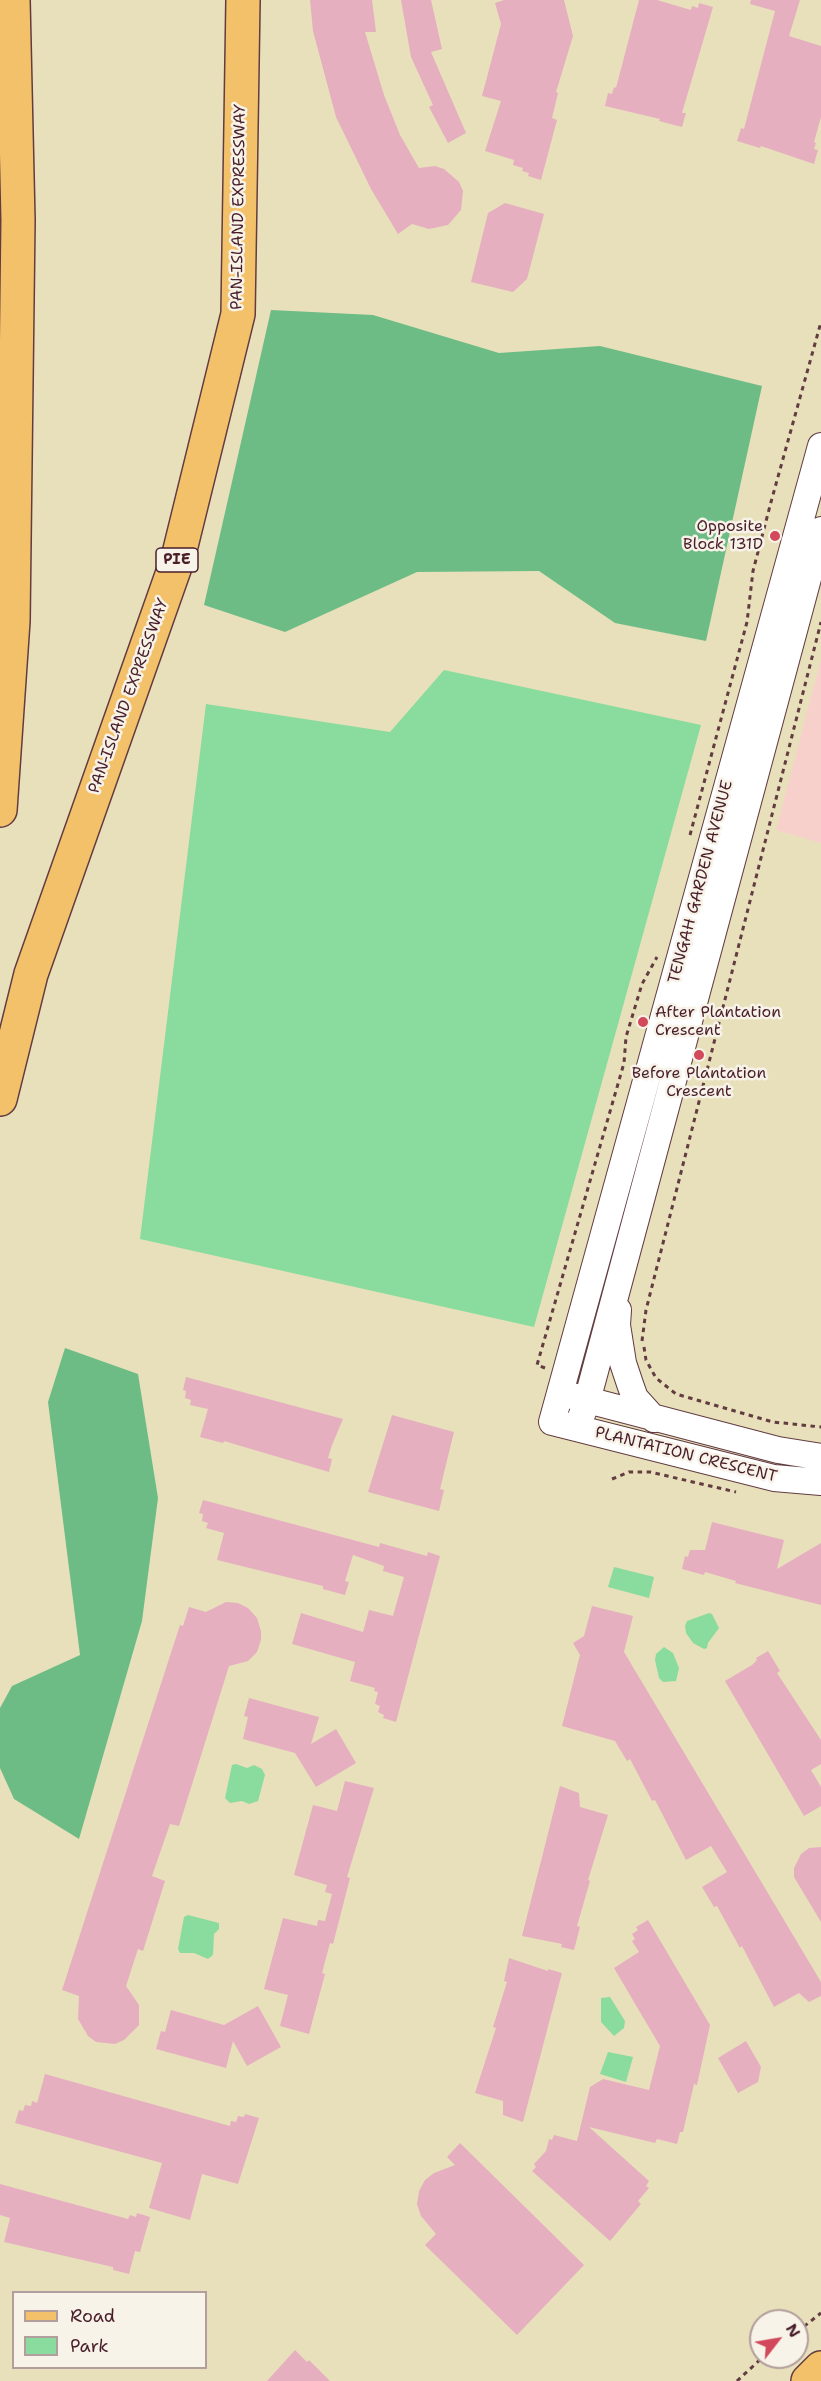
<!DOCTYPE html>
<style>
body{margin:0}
#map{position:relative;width:821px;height:2381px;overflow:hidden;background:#e8e0bb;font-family:"Shantell Sans",sans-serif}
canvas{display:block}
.legend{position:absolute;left:12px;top:2291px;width:195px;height:78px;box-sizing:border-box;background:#f7f3e8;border:2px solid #b29e9c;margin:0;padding:8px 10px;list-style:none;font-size:18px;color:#4a1f2b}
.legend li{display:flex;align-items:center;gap:12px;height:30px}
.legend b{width:30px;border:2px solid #b29e9c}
.north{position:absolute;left:749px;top:2309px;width:60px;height:60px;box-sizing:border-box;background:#f7f3e8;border:2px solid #b29e9c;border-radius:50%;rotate:59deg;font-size:16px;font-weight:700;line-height:24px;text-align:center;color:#4a1f2b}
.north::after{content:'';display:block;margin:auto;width:21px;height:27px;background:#d1495b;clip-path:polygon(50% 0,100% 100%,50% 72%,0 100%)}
</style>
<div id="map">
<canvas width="821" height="2381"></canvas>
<ul class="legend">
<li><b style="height:8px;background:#f4c16b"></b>Road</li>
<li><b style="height:16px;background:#89dc9e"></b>Park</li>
</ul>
<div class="north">N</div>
</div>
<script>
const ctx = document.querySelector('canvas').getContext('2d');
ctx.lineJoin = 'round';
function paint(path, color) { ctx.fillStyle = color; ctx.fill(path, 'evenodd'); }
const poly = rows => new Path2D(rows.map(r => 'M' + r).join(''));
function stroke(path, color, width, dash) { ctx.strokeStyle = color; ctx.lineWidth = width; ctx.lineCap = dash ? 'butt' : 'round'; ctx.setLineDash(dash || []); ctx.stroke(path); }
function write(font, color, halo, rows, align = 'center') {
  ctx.font = font + ' "Shantell Sans",sans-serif'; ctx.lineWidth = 5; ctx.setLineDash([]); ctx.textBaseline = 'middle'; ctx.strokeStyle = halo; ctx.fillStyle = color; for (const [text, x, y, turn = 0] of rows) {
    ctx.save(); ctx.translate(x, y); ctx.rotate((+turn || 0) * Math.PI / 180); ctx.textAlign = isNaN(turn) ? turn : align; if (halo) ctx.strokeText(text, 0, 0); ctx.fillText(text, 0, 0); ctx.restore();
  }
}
const built = poly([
 [821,659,821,843,776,830]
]);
const green = poly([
 [444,670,701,725,534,1327,140,1239,206,704,390,732],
 [614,1567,654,1577,649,1598,608,1587],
 [709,1613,712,1614,719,1628,708,1643,707,1648,704,1649,693,1643,686,1633,685,1626,687,1621],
 [664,1647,673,1653,679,1668,676,1681,663,1682,659,1678,655,1660,656,1654],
 [236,1764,247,1768,254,1765,262,1769,265,1775,258,1801,249,1804,242,1801,230,1803,225,1798,232,1765],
 [188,1915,219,1923,219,1929,214,1934,213,1955,208,1959,194,1953,180,1953,178,1949,184,1917],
 [610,1997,625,2021,624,2028,614,2036,601,2022,601,1998],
 [608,2052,633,2057,626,2082,600,2074]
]);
const forest = poly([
 [271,310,373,315,499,353,600,346,762,386,706,641,615,623,539,571,417,572,285,632,204,605],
 [65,1348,138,1374,158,1498,142,1621,79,1839,14,1799,0,1768,0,1708,12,1686,80,1655,48,1402]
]);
const building = poly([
 [310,0,372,0,376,32,365,32,384,95,400,135,419,168,435,166,444,169,459,182,463,191,461,210,448,225,429,229,412,224,398,234,371,189,336,117,313,31],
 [401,0,431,0,442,49,431,52,466,133,448,143,429,107,433,105,411,57],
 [504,0,564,0,573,36,556,92,558,93,552,118,557,120,541,180,528,176,529,173,522,171,523,168,513,165,514,160,485,151,501,101,482,96,501,24,495,3],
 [639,0,657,0,691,10,692,6,698,8,699,3,713,7,682,113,686,113,682,127,659,121,660,119,605,106,608,93,612,94,614,87,616,88],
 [751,0,800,0,789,36,821,46,821,117,814,142,816,143,814,149,818,150,814,164,761,146,760,148,737,141,741,128,744,129,775,11,750,4],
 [505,203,544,214,527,279,513,292,471,282,488,213],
 [186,1377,343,1419,332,1445,328,1458,332,1459,329,1472,224,1441,223,1443,200,1437,208,1409,190,1405,191,1400,185,1398,186,1391,183,1390],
 [392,1415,454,1432,440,1489,444,1490,439,1511,368,1492],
 [203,1500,379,1547,380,1543,427,1556,428,1552,440,1556,396,1722,383,1718,384,1715,378,1712,380,1706,375,1704,378,1692,374,1691,375,1688,350,1681,355,1662,292,1644,301,1613,363,1632,369,1610,393,1616,404,1577,383,1571,384,1566,353,1555,345,1581,349,1582,345,1595,323,1589,323,1586,217,1560,224,1533,206,1528,208,1523,202,1521,203,1514,199,1513],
 [712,1522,784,1540,777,1569,821,1543,821,1605,735,1583,736,1581,705,1572,704,1575,682,1569,685,1556,688,1557,690,1550,705,1550],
 [226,1602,238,1603,248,1608,257,1618,261,1631,261,1640,257,1652,248,1661,229,1666,179,1826,170,1824,152,1876,165,1881,143,1951,138,1949,126,1986,139,2005,139,2025,124,2040,115,2044,96,2042,88,2036,78,2019,79,1996,62,1990,180,1625,183,1626,189,1607,206,1612],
 [592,1606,633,1616,624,1652,821,1982,821,1996,809,2002,799,1993,774,2007,742,1946,740,1948,717,1906,714,1907,702,1887,727,1872,711,1846,686,1860,655,1800,652,1801,630,1759,627,1761,615,1741,562,1726,580,1655,573,1643,584,1636],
 [768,1651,780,1671,777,1673,821,1740,821,1764,811,1770,821,1787,821,1806,804,1816,725,1681,752,1665,757,1660,756,1658],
 [249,1698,319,1717,311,1744,336,1729,356,1763,316,1787,295,1753,243,1739,248,1717,244,1716],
 [345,1781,374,1788,347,1877,350,1878,333,1944,330,1943,322,1973,325,1974,309,2034,280,2026,288,1995,264,1989,283,1918,317,1926,318,1920,325,1921,332,1894,325,1892,327,1885,294,1875,313,1805,337,1811],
 [560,1786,579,1793,580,1807,608,1815,588,1880,590,1881,577,1926,580,1927,574,1950,561,1947,562,1944,522,1936],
 [821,1847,821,1922,794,1877,794,1868,801,1854,809,1848],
 [648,1920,710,2025,697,2085,694,2084,683,2132,680,2132,677,2144,657,2139,655,2143,589,2127,649,2181,646,2186,649,2188,638,2201,641,2204,610,2241,532,2171,536,2167,534,2164,546,2151,549,2139,552,2140,554,2135,577,2141,590,2087,603,2079,649,2090,660,2046,614,1968,639,1952,632,1941,635,1939,632,1934,638,1930,636,1927],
 [509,1958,548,1971,548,1969,562,1973,523,2122,503,2115,503,2101,475,2093,496,2028,493,2027,507,1982,504,1981],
 [258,2006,281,2047,247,2066,233,2041,226,2068,156,2049,161,2031,165,2032,171,2010,224,2025],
 [746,2041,761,2067,758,2082,738,2093,718,2058],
 [45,2074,230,2126,231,2121,236,2122,238,2116,244,2117,245,2114,259,2118,238,2184,202,2174,190,2220,149,2208,162,2163,15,2123,19,2110,23,2111,25,2105,31,2106,32,2101,37,2103],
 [460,2143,584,2265,517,2335,425,2245,436,2234,421,2216,417,2204,419,2191,425,2180,434,2173,455,2165,447,2157],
 [0,2184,128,2219,130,2215,136,2217,137,2213,150,2217,140,2252,135,2251,129,2274,113,2270,113,2267,4,2242,10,2218,0,2215],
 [295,2350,307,2362,309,2360,330,2381,267,2381]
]);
const path = poly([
 [690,835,747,622,753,571,771,502,821,322],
 [642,1341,646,1310,821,622],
 [644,1347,646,1360,656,1378,676,1394,773,1422,821,1427],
 [545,1368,537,1365,624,1063,626,1037,642,984,657,957],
 [612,1479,629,1472,650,1472,736,1492],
 [797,2332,821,2313],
 [737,2381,763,2357]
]);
const minor = poly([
 [821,446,552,1422,774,1478,821,1482],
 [618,1310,617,1325,623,1363,630,1384,635,1398,654,1419],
 [572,1396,778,1450,821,1457],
 [577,1428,587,1401,821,530]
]);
const major = poly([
 [808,2381,821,2368]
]);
const highway = poly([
 [0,810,13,621,18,220,13,0],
 [0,1099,31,974,178,558,238,314,243,0]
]);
const markers = [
 [775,536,6,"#d1495b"],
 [643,1022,6,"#d1495b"],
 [699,1055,6,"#d1495b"]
];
const shields = [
 [177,560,42]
];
const shieldNames = [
 ["PIE",177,560]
];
const streetNames = [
 ["PAN-ISLAND EXPRESSWAY",239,207,-89],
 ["PAN-ISLAND EXPRESSWAY",129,696,-70],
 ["TENGAH GARDEN AVENUE",701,882,-75],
 ["PLANTATION CRESCENT",686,1455,14]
];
const poiNames = [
 ["Opposite",763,527],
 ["Block 131D",763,545],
 ["After Plantation",655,1013,"left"],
 ["Crescent",655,1031,"left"],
 ["Before Plantation",699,1074,"center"],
 ["Crescent",699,1092,"center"]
];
paint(built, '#f7d0cb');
paint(green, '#89dc9e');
paint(forest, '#6ebc85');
paint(building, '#e5afc0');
stroke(minor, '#623c41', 28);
stroke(major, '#623c41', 36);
stroke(highway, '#623c41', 36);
stroke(path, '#623c41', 3, [4.5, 4.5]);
stroke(minor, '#fff', 26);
stroke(major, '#f4c16b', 33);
stroke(highway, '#f4c16b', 33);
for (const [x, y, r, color] of markers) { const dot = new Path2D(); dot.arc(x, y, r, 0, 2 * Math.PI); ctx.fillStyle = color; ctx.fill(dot); stroke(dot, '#f7f3e8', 2); }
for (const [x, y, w] of shields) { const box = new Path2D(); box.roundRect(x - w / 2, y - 12, w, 24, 4.5); ctx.fillStyle = '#f7f3e8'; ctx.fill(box); stroke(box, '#4a1f2b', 1.5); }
write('bold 15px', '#4a1f2b', null, shieldNames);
write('16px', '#4a1f2b', '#f7f3e8', streetNames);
write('16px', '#4a1f2b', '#f7f3e8', poiNames, 'right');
</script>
